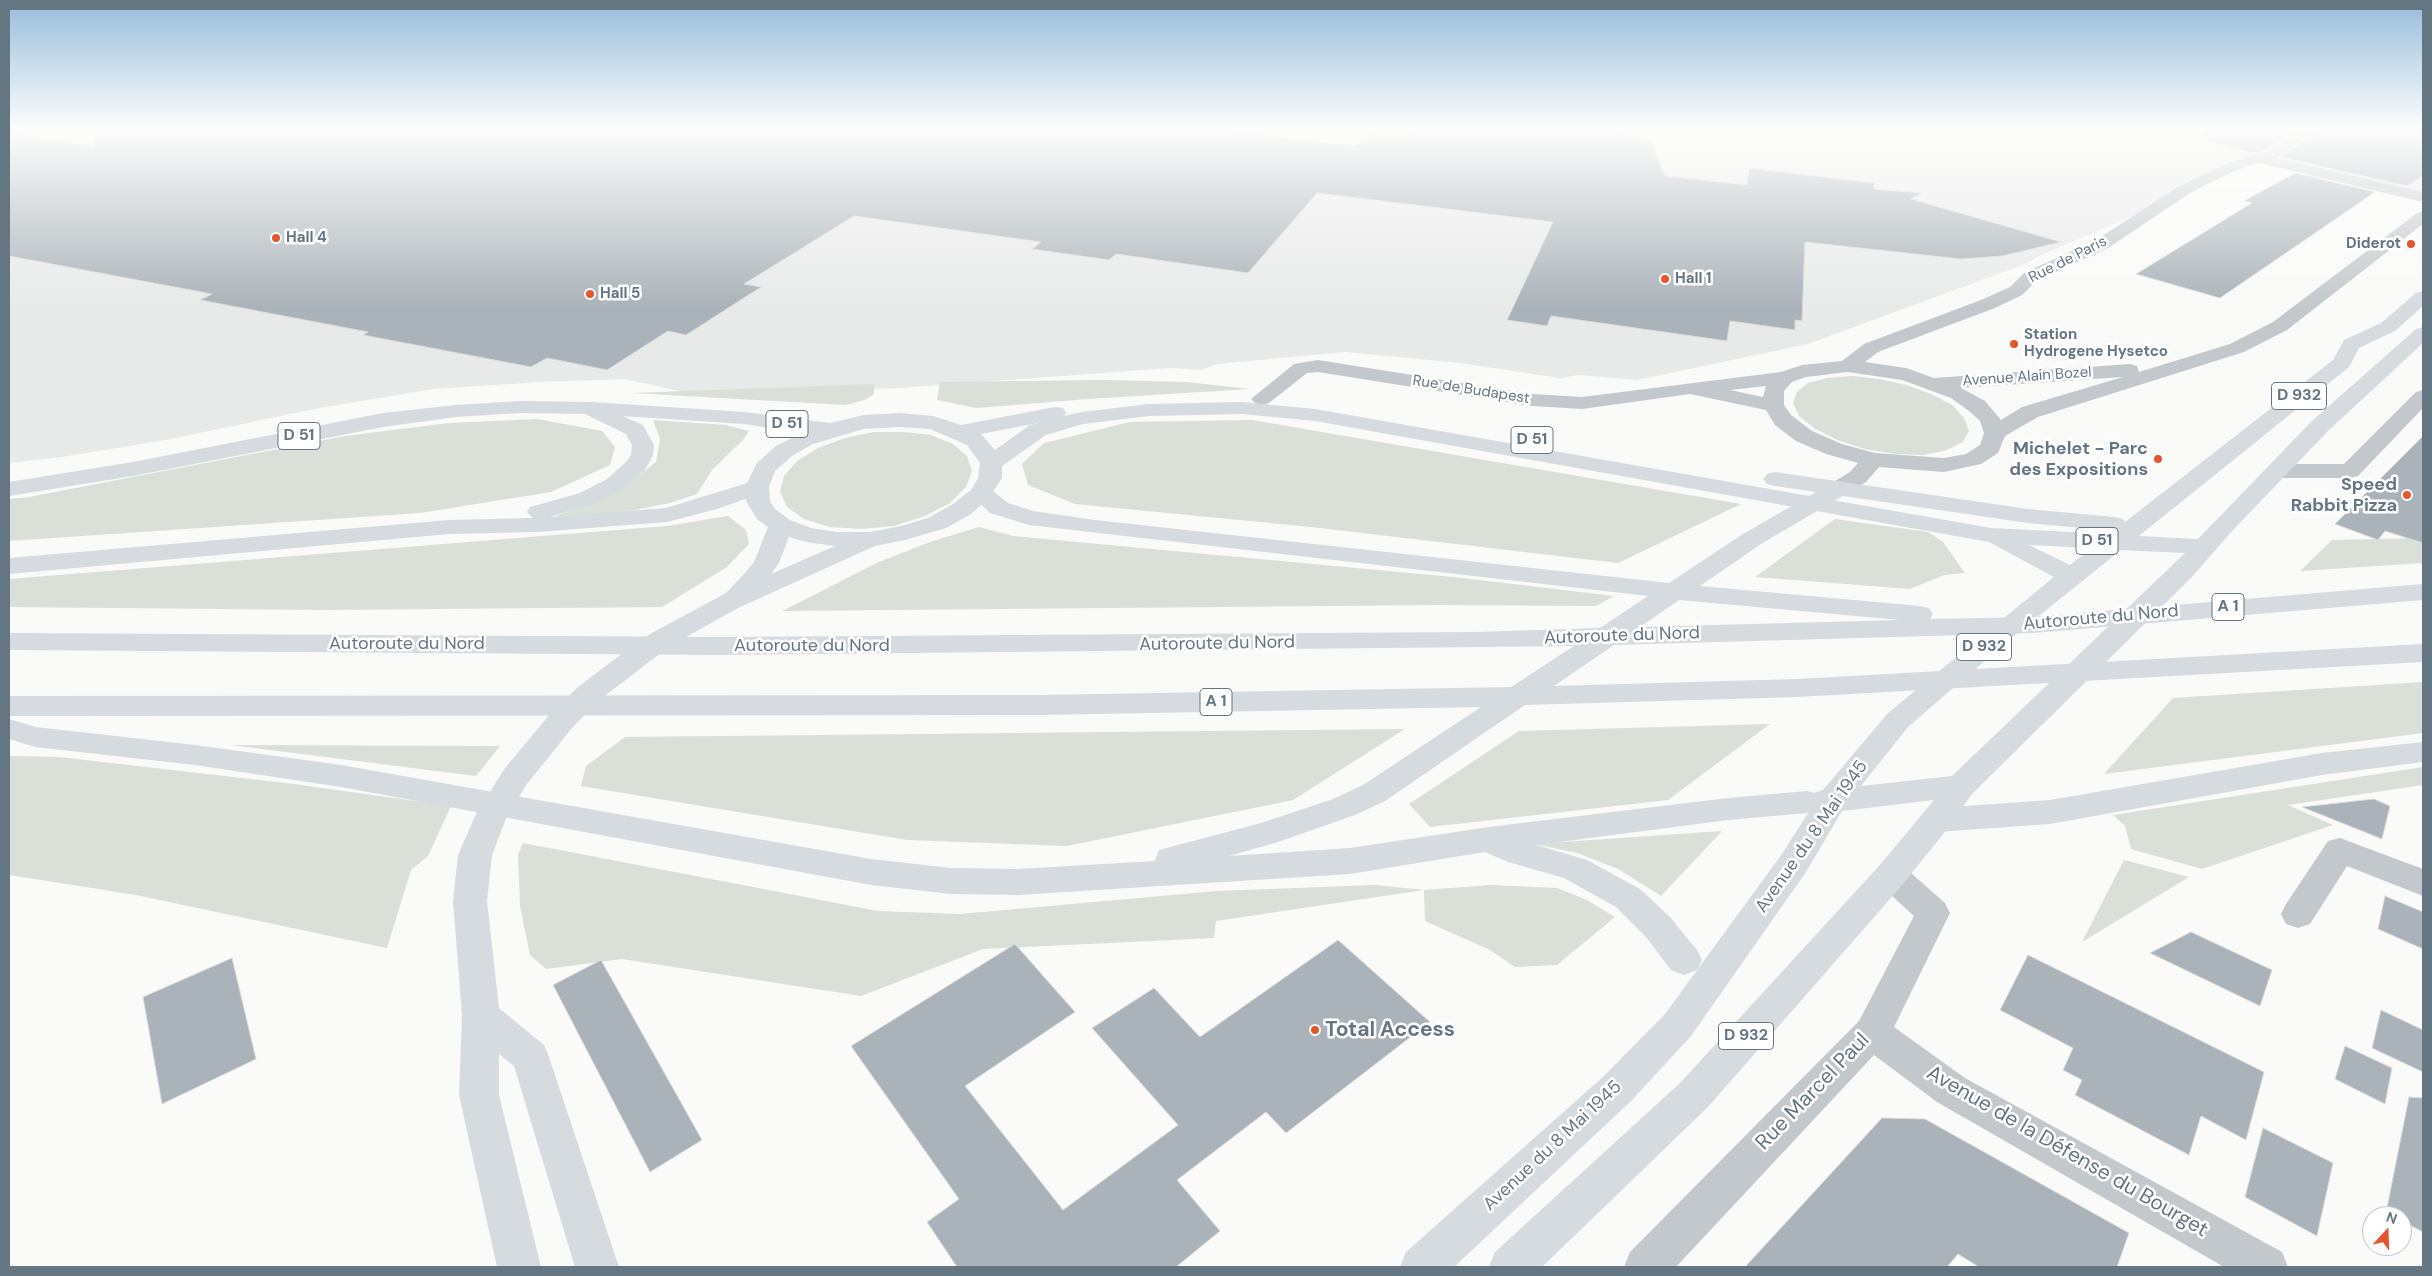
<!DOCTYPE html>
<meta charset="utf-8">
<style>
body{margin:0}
#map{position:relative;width:2432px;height:1276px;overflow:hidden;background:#fafaf8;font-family:"DM Sans",sans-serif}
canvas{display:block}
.frame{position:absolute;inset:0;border:10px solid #657683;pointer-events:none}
.north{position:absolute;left:2362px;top:1206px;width:50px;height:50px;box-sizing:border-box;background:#fff;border:1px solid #c1c8cd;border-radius:50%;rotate:20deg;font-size:14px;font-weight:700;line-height:20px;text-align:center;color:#657683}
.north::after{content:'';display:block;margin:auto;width:18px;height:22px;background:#e4572e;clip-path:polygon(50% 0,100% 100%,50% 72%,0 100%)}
</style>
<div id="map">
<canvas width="2432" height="1276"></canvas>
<div class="frame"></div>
<div class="north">N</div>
</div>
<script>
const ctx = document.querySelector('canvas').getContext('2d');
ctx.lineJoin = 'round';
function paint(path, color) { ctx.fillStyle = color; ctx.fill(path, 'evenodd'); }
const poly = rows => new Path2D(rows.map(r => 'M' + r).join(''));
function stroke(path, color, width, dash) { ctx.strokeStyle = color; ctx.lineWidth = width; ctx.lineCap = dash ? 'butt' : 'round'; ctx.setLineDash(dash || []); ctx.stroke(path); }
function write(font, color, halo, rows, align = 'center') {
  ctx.font = font + ' "DM Sans",sans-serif'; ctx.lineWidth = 5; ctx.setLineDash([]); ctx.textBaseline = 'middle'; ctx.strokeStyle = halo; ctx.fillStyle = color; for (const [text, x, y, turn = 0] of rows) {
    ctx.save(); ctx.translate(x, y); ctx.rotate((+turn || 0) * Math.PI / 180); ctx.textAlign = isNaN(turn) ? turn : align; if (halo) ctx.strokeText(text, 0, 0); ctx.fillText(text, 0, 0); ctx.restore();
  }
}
const built = poly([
 [9,129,2423,129,2423,201,2258,162,2039,256,2025,264,1808,344,1637,380,1579,375,1560,378,1460,363,1345,352,1217,364,1202,370,1170,368,900,388,697,395,625,379,540,382,434,389,319,408,166,440,62,457,9,463]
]);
const green = poly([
 [1852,376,1879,379,1906,385,1931,394,1952,405,1964,418,1969,431,1963,442,1947,450,1924,455,1895,454,1865,449,1837,440,1814,428,1799,416,1793,403,1797,392,1808,383,1827,378],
 [1104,380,1186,382,1250,389,1088,399,976,408,937,400,940,382],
 [874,384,874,394,865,400,846,405,632,393],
 [537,419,602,431,615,447,610,465,551,492,420,513,9,541,9,499,29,497,345,436,449,423],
 [653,420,726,425,749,431,743,440,712,470,697,494,670,503,609,515,555,516,594,502,624,487,656,462,660,439],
 [1252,420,1741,504,1618,563,1311,527,1075,504,1028,485,1022,464,1044,443,1130,422],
 [874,432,903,432,931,435,953,444,967,456,972,471,966,487,950,503,925,516,894,526,861,529,830,527,804,519,787,507,780,492,784,476,797,461,818,448,845,438],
 [728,516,746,530,749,544,727,567,662,607,327,610,9,607,9,579,667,526],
 [1835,519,1928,532,1943,542,1965,573,1944,575,1910,589,1755,577],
 [979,527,1013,536,1463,578,1614,596,1596,606,1437,605,782,611,879,562,930,542],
 [2423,538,2423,563,2300,571,2332,540],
 [2423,682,2423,733,2104,774,2173,698],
 [1770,724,1668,800,1430,827,1409,804,1519,731],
 [1405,729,1293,800,1067,846,907,840,581,786,586,766,625,737],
 [231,745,500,746,476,776],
 [9,756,59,757,294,784,451,806,428,856,411,870,387,948,136,895,9,875],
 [2423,767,2423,785,2288,805,2333,825,2202,869,2131,849,2125,826,2113,815],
 [1722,831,1661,896,1618,869,1577,853,1534,844],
 [523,843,878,911,960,914,1217,891,1375,885,1424,890,1491,885,1557,888,1587,900,1615,917,1557,965,1515,967,1490,950,1425,921,1424,890,1216,921,1214,938,983,949,861,996,622,959,546,969,530,955,520,906,518,855],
 [2124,860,2189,877,2082,942]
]);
const building = poly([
 [96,129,1211,129,1356,146,1367,134,1405,138,1413,129,1615,129,1632,137,1645,138,1651,142,1665,176,1747,185,1749,168,1874,183,1874,189,1922,193,1911,199,2061,242,2002,256,1961,259,1805,242,1802,321,1795,320,1795,330,1730,321,1727,341,1551,316,1547,326,1507,320,1553,222,1317,193,1248,273,1116,254,1109,260,1032,249,1041,242,854,216,744,284,761,287,686,335,668,331,607,370,547,358,531,367,363,335,368,332,200,300,212,294,9,256,9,133,94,146,96,129],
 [2205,129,2300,129,2267,149,2255,153,2204,141,2205,129],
 [2321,129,2423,129,2423,176,2407,186,2281,157,2321,129],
 [2295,173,2375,192,2220,298,2136,274,2252,203,2244,201,2295,173],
 [2423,436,2423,543,2385,531,2378,540,2335,524,2423,436],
 [2374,799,2390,806,2382,839,2302,807,2374,799],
 [2385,896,2423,912,2423,949,2378,929,2385,896],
 [2191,932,2272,970,2260,1006,2150,953,2191,932],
 [1338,940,1430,1022,1286,1133,1266,1112,1177,1180,1220,1231,1176,1267,957,1267,927,1222,959,1199,851,1046,1015,944,1075,1012,965,1086,1063,1210,1178,1125,1092,1028,1154,988,1200,1037,1338,940],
 [2028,955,2264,1072,2246,1140,2201,1116,2189,1155,2075,1095,2082,1080,2063,1070,2073,1048,2000,1010,2028,955],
 [232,958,256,1059,162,1104,143,997,232,958],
 [601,960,702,1140,650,1172,553,985,601,960],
 [2381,1010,2423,1030,2423,1072,2372,1048,2381,1010],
 [2345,1046,2392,1068,2385,1104,2335,1079,2345,1046],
 [2409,1097,2423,1098,2423,1232,2402,1221,2402,1216,2393,1216,2386,1213,2409,1097],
 [1882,1118,1925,1119,2129,1233,2117,1267,1979,1267,1958,1254,1947,1267,1745,1267,1882,1118],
 [2263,1128,2333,1163,2317,1236,2245,1197,2263,1128]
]);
const minor = poly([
 [2303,129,2319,129,2276,158,2423,192,2423,202,2259,163,2238,169,2190,193,2108,248,2036,281,2022,295,1995,308,1878,352,1865,362,1906,368,1934,378,2130,364,2137,366,2139,372,2230,344,2273,322,2417,213,2423,211,2423,224,2287,330,2244,352,2038,417,2005,436,1998,453,1981,464,1944,472,1879,467,1866,482,1846,494,1838,496,1830,494,1826,489,1830,484,1850,472,1858,463,1826,454,1796,441,1775,425,1766,410,1690,394,1582,409,1532,406,1318,372,1307,373,1269,403,1262,405,1255,403,1251,399,1294,364,1318,360,1532,394,1582,397,1781,372,1802,365,1842,361,1864,344,1981,300,2010,287,2024,273,2096,240,2178,187,2228,163,2268,151,2303,129],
 [1848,372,1902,380,1951,398,1969,411,1980,421,1984,433,1980,445,1966,454,1944,458,1875,453,1842,444,1812,431,1791,415,1784,405,1784,391,1792,382,1806,377,1848,372],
 [2123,377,2022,407,2001,420,1985,401,1961,388,2123,377],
 [1766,386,1763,397,1730,390,1766,386],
 [2423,390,2423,408,2358,476,2350,478,2277,478,2269,476,2265,471,2269,466,2277,464,2344,464,2416,392,2423,390],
 [2340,838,2423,869,2423,896,2347,866,2310,924,2298,928,2286,924,2281,914,2286,904,2328,841,2340,838],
 [1891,862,1903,866,1945,903,1950,913,1894,1027,1965,1078,2282,1252,2288,1267,2224,1267,1937,1102,1874,1055,1676,1267,1624,1267,1630,1252,1859,1021,1914,916,1879,884,1874,875,1879,866,1891,862]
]);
const major = poly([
 [2423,291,2423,306,2395,331,2359,348,2349,367,2139,536,2198,539,2312,421,2416,329,2423,327,2423,343,2328,431,2233,530,2191,578,1972,794,1948,828,1903,884,1708,1107,1542,1267,1489,1267,1495,1252,1680,1083,1879,866,1934,800,1842,811,1806,872,1691,1036,1631,1101,1454,1267,1400,1267,1406,1252,1603,1077,1665,1014,1782,854,1810,810,1805,802,1810,794,1823,790,1888,713,2054,577,1989,542,1315,421,1242,414,1149,416,1083,424,1046,435,1002,466,1002,478,989,498,971,514,946,528,905,540,875,546,738,608,670,646,598,701,572,728,527,784,507,816,492,855,487,901,499,1008,544,1045,549,1057,619,1267,575,1267,514,1066,499,1054,499,1095,541,1267,497,1267,459,1095,462,1015,453,901,458,855,476,814,505,768,550,714,578,687,624,652,650,634,726,593,745,573,754,562,768,527,757,519,746,501,745,487,757,463,776,446,802,433,744,424,591,414,519,413,456,417,383,427,133,476,9,496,9,482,133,462,383,413,456,405,519,401,591,402,744,412,830,423,864,415,900,413,933,416,961,425,1055,407,1063,408,1066,413,1063,416,1082,412,1149,404,1242,402,1315,409,1991,528,2110,534,2113,531,2028,523,1775,486,1767,484,1763,479,1767,474,1775,472,2028,509,2114,517,2123,519,2125,522,2333,360,2344,340,2381,323,2416,293,2423,291],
 [1043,422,1030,425,995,450,981,434,1043,422],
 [900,427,930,429,967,445,980,463,978,478,972,489,953,504,928,518,901,526,870,532,837,532,811,528,790,520,775,509,770,501,769,487,775,471,792,456,813,444,864,429,900,427],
 [789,537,806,542,835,546,771,574,779,563,789,537],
 [2029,545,2092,548,2070,565,2029,545],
 [2121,550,2185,553,1952,776,1861,786,1908,727,2010,639,2121,550]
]);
const highway = poly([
 [591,402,643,425,654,445,653,455,645,470,623,489,596,503,549,517,666,508,757,480,765,482,769,487,765,492,717,509,667,522,537,532,449,534,9,574,9,558,449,520,533,518,527,512,530,507,580,493,607,479,627,461,631,455,632,445,626,434,583,413,580,408,583,403,591,402],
 [1838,482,1846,484,1850,489,1846,494,1761,544,1700,586,1920,606,1929,608,1933,614,1930,619,2033,617,2423,584,2423,600,2033,633,1614,645,1554,686,1797,679,2423,644,2423,662,1797,697,1525,705,1385,801,1355,815,1278,842,1229,856,1350,848,1489,827,1728,798,1807,791,1818,794,1823,802,1818,810,1807,813,1728,820,1536,845,1587,860,1640,889,1670,917,1697,950,1702,960,1697,970,1684,975,1671,970,1646,937,1616,907,1564,878,1508,862,1485,852,1350,874,1018,895,951,894,871,885,341,787,195,765,35,747,9,739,9,719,36,727,195,745,341,765,871,859,951,868,1018,869,1155,861,1159,850,1261,823,1333,799,1363,785,1481,707,1040,715,9,716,9,696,1040,695,1511,687,1574,646,718,655,9,650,9,633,718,637,1474,632,1600,628,1648,596,1029,525,990,513,969,493,973,488,981,486,989,488,1008,503,1033,511,1095,520,1669,583,1743,534,1830,484,1838,482],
 [1679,600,1900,620,1640,627,1679,600],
 [2423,742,2423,762,2322,775,2050,824,1937,832,1926,828,1921,820,1926,812,1937,808,2050,800,2322,753,2423,742]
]);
const markers = [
 [276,238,5,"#e4572e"],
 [2411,244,5,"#e4572e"],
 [1665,279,5,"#e4572e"],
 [590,294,5,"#e4572e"],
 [2014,344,5,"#e4572e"],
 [2158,459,5,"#e4572e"],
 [2407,495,5,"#e4572e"],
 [1315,1030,5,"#e4572e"]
];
const farPoinames = [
 ["Hall 4",286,238],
 ["Diderot",2401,244,"right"],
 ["Hall 1",1675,279],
 ["Hall 5",600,294],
 ["Station",2024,335],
 ["Hydrogene Hysetco",2024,352]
];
const farStreetnames = [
 ["Rue de Paris",2068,260,-27],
 ["Avenue Alain Bozel",2027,377,-4],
 ["Rue de Budapest",1471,390,9]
];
const shields = [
 [2299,396,55],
 [787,424,42],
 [299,436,42],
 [1532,440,42],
 [2097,541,42],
 [2228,607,32],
 [1984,647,55],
 [1216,702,32],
 [1746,1036,55]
];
const shieldNames = [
 ["D 932",2299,396],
 ["D 51",787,424],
 ["D 51",299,436],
 ["D 51",1532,440],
 ["D 51",2097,541],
 ["A 1",2228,607],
 ["D 932",1984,647],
 ["A 1",1216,702],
 ["D 932",1746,1036]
];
const poiNames = [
 ["Michelet - Parc",2148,449],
 ["des Expositions",2148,470],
 ["Speed",2397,485],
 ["Rabbit Pizza",2397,506]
];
const streetNames = [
 ["Autoroute du Nord",2101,618,-5],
 ["Autoroute du Nord",1622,636,-2],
 ["Autoroute du Nord",407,644],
 ["Autoroute du Nord",1217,644,-1],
 ["Autoroute du Nord",812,646],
 ["Avenue du 8 Mai 1945",1812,837,-55],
 ["Avenue du 8 Mai 1945",1553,1146,-43]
];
const nearPoinames = [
 ["Total Access",1325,1030]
];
const nearStreetnames = [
 ["Rue Marcel Paul",1813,1092,-46],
 ["Avenue de la Défense du Bourget",2067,1152,30]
];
paint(built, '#e8e9e9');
paint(green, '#dadfd7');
paint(building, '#aab3b9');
stroke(building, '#dcdcda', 1);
paint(minor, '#c3c8cc');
paint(major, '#d6dbdf');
paint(highway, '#d6dbdf');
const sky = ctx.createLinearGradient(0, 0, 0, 308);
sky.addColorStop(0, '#96bcdc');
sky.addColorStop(0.42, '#fdfdfc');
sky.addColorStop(1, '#fdfdfc00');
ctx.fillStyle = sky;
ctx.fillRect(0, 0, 2432, 308);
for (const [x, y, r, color] of markers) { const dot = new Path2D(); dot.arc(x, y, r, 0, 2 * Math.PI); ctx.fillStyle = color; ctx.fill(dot); stroke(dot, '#fff', 2); }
write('bold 15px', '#657683', '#fff', farPoinames, 'left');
write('15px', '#657683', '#fff', farStreetnames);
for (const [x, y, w] of shields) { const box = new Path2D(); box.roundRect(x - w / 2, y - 13.5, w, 27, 4); ctx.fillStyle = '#fff'; ctx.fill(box); stroke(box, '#657683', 1); }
write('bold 16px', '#657683', null, shieldNames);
write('bold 18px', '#657683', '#fff', poiNames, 'right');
write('18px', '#657683', '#fff', streetNames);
write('bold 21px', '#657683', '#fff', nearPoinames, 'left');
write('21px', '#657683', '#fff', nearStreetnames);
</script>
